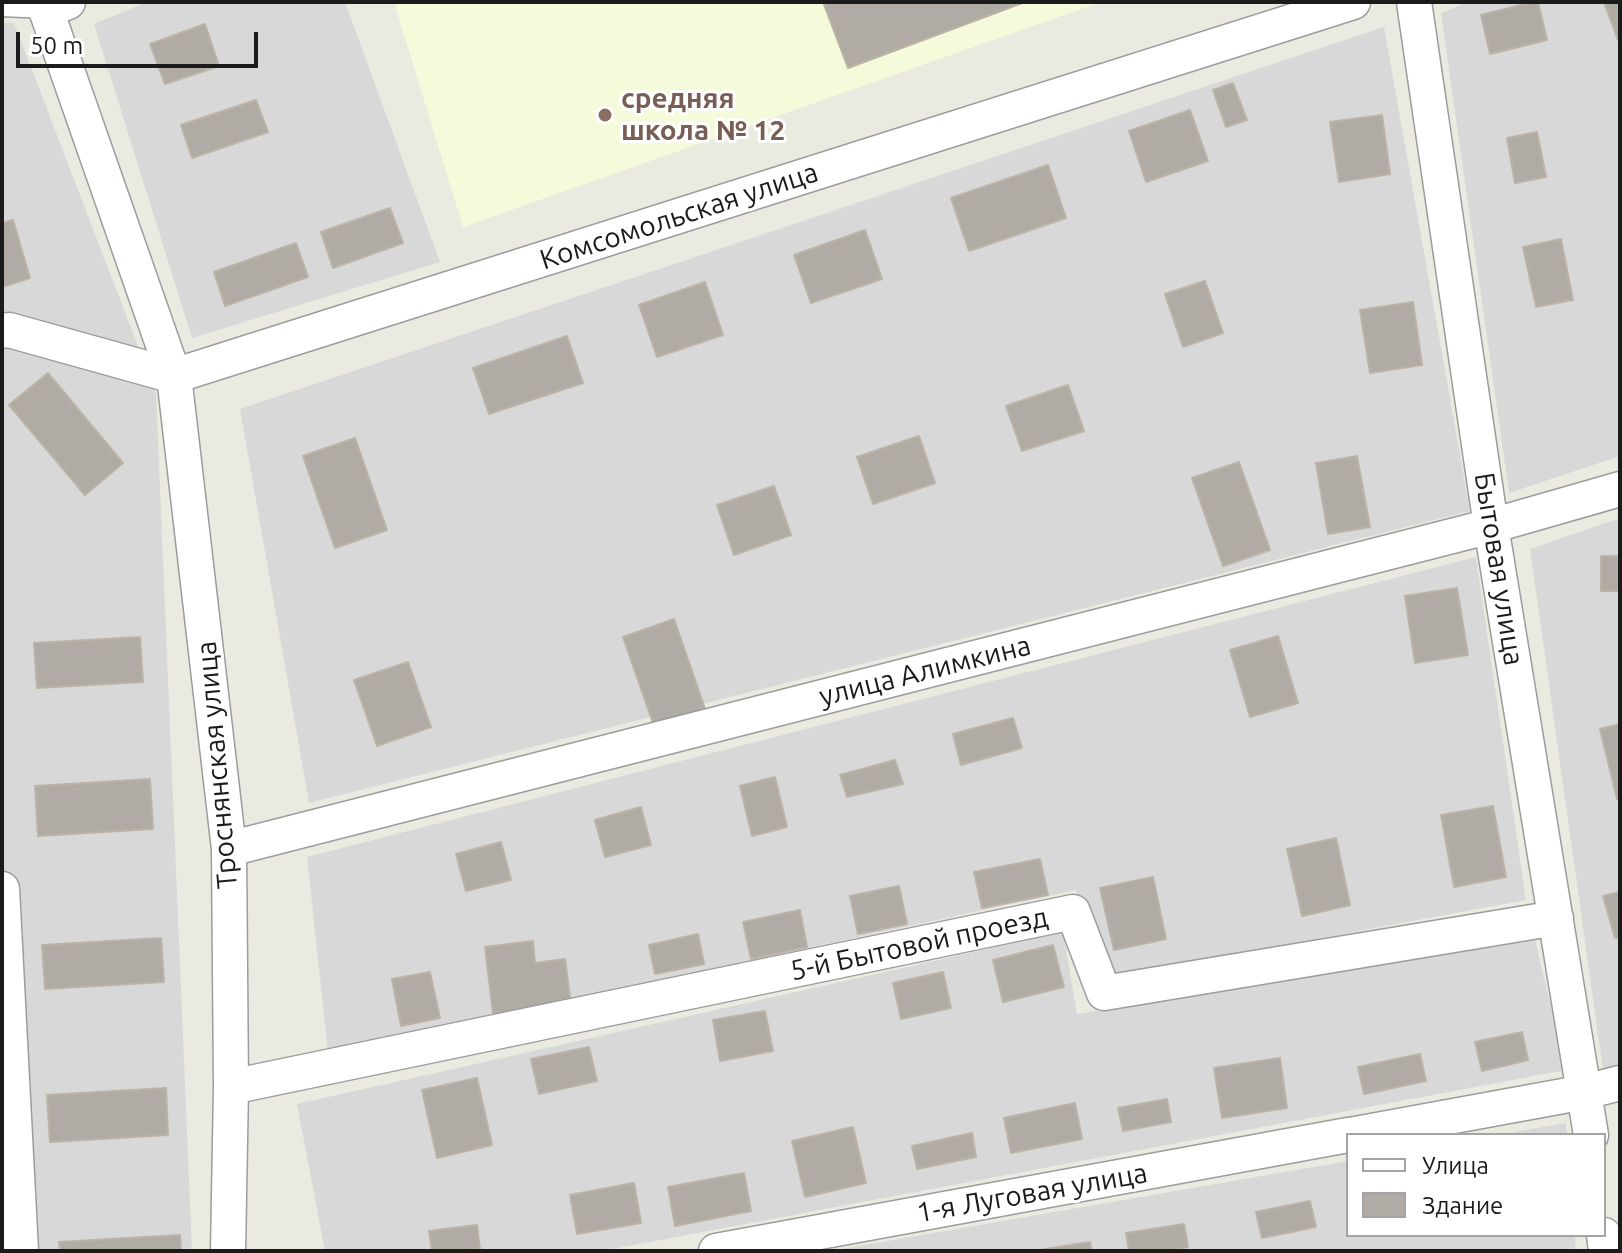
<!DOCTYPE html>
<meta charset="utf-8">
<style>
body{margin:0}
#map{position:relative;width:1622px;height:1253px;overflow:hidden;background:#ebeae1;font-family:Ubuntu,sans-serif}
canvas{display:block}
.frame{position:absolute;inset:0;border:4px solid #1b1b1b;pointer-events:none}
.legend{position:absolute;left:1346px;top:1133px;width:260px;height:104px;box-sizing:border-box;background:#fff;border:2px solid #a4a4a4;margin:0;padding:10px 14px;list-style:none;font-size:24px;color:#1b1b1b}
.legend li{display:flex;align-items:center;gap:16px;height:40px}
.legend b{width:40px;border:2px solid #a4a4a4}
.scale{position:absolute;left:16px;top:32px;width:242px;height:36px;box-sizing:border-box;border:4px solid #1b1b1b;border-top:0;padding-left:10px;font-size:24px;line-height:28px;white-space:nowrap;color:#1b1b1b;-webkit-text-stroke:6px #fff;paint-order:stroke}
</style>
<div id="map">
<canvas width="1622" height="1253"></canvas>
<div class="frame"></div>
<ul class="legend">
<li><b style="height:10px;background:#fff"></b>Улица</li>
<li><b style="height:22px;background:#b0aba4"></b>Здание</li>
</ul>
<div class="scale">50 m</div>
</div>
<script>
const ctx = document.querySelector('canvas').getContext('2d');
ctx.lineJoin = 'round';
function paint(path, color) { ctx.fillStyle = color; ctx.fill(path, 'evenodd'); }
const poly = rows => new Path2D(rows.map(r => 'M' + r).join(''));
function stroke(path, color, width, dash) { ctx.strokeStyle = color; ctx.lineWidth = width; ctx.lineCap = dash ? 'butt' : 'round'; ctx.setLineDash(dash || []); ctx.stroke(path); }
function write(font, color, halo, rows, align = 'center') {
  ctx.font = font + ' Ubuntu,sans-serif'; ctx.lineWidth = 6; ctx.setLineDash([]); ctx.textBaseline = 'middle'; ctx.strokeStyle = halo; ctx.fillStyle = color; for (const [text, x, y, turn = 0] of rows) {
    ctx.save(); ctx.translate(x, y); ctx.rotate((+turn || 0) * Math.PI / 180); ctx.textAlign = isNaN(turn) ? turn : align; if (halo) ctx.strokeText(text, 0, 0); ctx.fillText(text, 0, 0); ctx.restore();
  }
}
const residential = poly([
 [147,2,345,2,440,262,192,338,94,24],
 [1468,2,1620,2,1620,456,1509,493,1441,13],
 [2,23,14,23,156,393,192,1251,2,1251],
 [1384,27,1470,511,309,803,240,409],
 [1620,518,1620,1065,1603,1070,1530,549],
 [1476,557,1526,900,1105,978,1076,890,328,1052,307,857],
 [1063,932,1077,1014,1535,940,1566,1070,602,1251,325,1251,297,1104],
 [1566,1123,1567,1135,1498,1135],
 [1348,1161,1348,1235,1575,1235,1576,1251,830,1251]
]);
const education = poly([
 [394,2,1101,2,463,227]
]);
const building = poly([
 [823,2,1025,2,848,68,823,2],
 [1533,2,1538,2,1547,40,1490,54,1481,15,1533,2],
 [1604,2,1620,2,1620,39,1618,40,1604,2],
 [205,24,219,66,165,84,150,44,205,24],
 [1233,83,1247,120,1226,127,1213,90,1233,83],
 [256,100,268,132,192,158,181,125,256,100],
 [1190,110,1208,161,1146,182,1129,131,1190,110],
 [1382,115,1390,174,1339,182,1330,122,1382,115],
 [1537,132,1546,177,1515,183,1507,138,1537,132],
 [1048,165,1066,218,969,251,951,198,1048,165],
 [390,208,403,243,333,268,321,232,390,208],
 [13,220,30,278,2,287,2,223,13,220],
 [865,230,882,279,811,303,794,255,865,230],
 [1561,239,1573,300,1536,307,1523,247,1561,239],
 [296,243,308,277,225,306,214,272,296,243],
 [1205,281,1223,333,1183,347,1165,294,1205,281],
 [705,282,723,335,657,357,639,305,705,282],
 [1413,302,1422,365,1370,373,1360,310,1413,302],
 [567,336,583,383,489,414,473,368,567,336],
 [48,373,123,463,85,495,9,405,48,373],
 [1068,385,1084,431,1022,451,1006,406,1068,385],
 [919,436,935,483,873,504,857,457,919,436],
 [355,438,387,530,335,548,303,456,355,438],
 [1357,456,1370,527,1328,534,1316,463,1357,456],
 [1239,462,1270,550,1223,566,1192,478,1239,462],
 [774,486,791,535,734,555,717,505,774,486],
 [1601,556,1620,556,1620,591,1601,591,1601,556],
 [1457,588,1468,655,1415,663,1405,596,1457,588],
 [674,619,705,709,654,726,623,637,674,619],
 [1278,636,1298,703,1250,717,1230,650,1278,636],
 [140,637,143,682,37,688,34,643,140,637],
 [408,662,431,727,377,746,354,680,408,662],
 [1013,718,1022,748,961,765,953,734,1013,718],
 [1620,724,1620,798,1617,799,1600,729,1620,724],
 [895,760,903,784,847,797,840,775,895,760],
 [775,777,787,827,752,836,740,786,775,777],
 [150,779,153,829,38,836,35,786,150,779],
 [1493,806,1506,877,1454,887,1441,815,1493,806],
 [641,807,651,845,605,857,595,820,641,807],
 [1336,838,1350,905,1302,916,1287,849,1336,838],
 [501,842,511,880,466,891,456,854,501,842],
 [1040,859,1048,895,982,908,974,872,1040,859],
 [1153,877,1166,939,1114,950,1100,888,1153,877],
 [899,886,907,924,858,934,850,896,899,886],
 [1620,892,1620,937,1615,938,1603,896,1620,892],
 [800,910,807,947,751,959,743,922,800,910],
 [698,934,704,964,655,974,649,945,698,934],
 [161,938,164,982,45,989,42,945,161,938],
 [533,941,535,963,565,959,571,1005,493,1014,485,947,533,941],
 [1053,945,1064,987,1003,1002,993,960,1053,945],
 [430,972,440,1018,401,1026,392,979,430,972],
 [943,972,951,1008,901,1019,893,983,943,972],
 [765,1011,773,1051,720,1061,713,1020,765,1011],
 [1522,1032,1528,1060,1482,1071,1475,1042,1522,1032],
 [589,1047,597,1081,539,1094,531,1059,589,1047],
 [1420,1054,1426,1081,1364,1094,1358,1067,1420,1054],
 [1280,1058,1287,1108,1222,1118,1214,1068,1280,1058],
 [477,1078,492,1145,437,1158,422,1090,477,1078],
 [166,1088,168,1135,50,1142,47,1095,166,1088],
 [1167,1099,1171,1122,1123,1131,1118,1108,1167,1099],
 [1075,1103,1082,1139,1011,1153,1004,1118,1075,1103],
 [853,1127,866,1183,805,1197,792,1141,853,1127],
 [972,1133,976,1157,917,1169,912,1146,972,1133],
 [744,1173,751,1211,675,1226,668,1187,744,1173],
 [634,1183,641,1223,577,1234,570,1195,634,1183],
 [1310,1201,1316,1227,1262,1238,1256,1212,1310,1201],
 [1184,1224,1188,1247,1165,1251,1129,1251,1126,1233,1184,1224],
 [477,1225,480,1249,432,1251,429,1231,477,1225],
 [180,1235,181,1251,60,1251,59,1242,180,1235],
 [1090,1242,1092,1251,1033,1251,1090,1242]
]);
const service = poly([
 [2,8,46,10]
]);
const minor = poly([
 [68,2,46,10,174,376,229,849,231,1087,228,1251],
 [1414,2,1491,526,1591,1135],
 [2,331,9,330,174,376,1353,2],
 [229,849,1491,526,1620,489],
 [2,889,21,1251],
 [231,1087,1073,912,1104,993,1556,918],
 [1350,1135,1585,1092,1620,1083],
 [1604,1235,1606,1251],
 [716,1251,1348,1135]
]);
const markers = [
 [605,115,8,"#8d6e63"]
];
const educationNames = [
 ["средняя",621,99],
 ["школа № 12",621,131]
];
const streetNames = [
 ["Комсомольская улица",679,216,-18],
 ["Бытовая улица",1499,569,81],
 ["улица Алимкина",925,671,-14],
 ["Троснянская улица",217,765,-95],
 ["5-й Бытовой проезд",919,944,-12],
 ["1-я Луговая улица",1032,1193,-10]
];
paint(residential, '#d9d8d8');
paint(education, '#f5fbda');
paint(building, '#b0aba4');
stroke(building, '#bbb3a5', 2);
stroke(service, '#9c9c9c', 19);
stroke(minor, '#9c9c9c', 37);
stroke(service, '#fff', 16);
stroke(minor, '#fff', 34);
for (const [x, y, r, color] of markers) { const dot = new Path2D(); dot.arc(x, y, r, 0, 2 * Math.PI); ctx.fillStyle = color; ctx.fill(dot); stroke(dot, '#fff', 3); }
write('bold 28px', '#785e54', '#fff', educationNames, 'left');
write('28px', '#1b1b1b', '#fff', streetNames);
</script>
